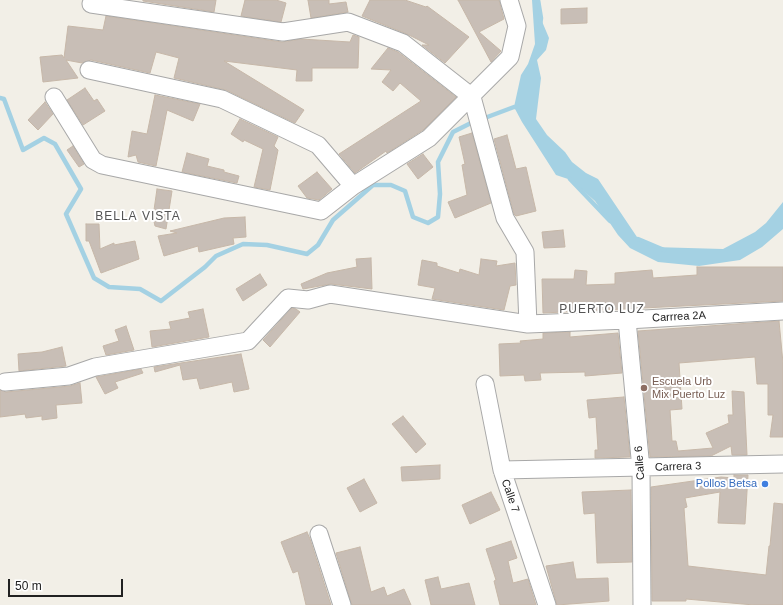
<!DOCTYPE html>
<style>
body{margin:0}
#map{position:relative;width:783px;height:605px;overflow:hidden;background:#f2efe7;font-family:Arial,sans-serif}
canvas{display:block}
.scale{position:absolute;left:8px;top:579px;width:115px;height:18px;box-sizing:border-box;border:2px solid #212121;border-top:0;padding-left:5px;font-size:12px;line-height:14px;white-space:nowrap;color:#212121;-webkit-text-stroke:3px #fff;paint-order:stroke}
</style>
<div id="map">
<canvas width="783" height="605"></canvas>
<div class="scale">50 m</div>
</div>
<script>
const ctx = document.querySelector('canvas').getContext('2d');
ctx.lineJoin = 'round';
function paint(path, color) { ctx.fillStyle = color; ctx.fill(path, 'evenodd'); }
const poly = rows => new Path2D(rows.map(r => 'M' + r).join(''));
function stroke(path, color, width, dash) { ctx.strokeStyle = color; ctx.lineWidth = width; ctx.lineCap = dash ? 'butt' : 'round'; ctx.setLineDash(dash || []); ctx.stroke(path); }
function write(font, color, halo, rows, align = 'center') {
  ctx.font = font + ' Arial,sans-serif'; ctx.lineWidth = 4; ctx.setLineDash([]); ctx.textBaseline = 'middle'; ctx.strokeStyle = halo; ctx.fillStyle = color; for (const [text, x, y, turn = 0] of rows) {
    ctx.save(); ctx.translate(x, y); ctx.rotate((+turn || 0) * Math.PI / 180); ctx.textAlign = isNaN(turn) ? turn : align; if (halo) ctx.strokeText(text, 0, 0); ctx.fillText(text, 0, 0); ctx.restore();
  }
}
const water = poly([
 [532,0,540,0,541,19,549,38,546,50,537,60,541,78,536,119,547,135,565,152,572,162,586,173,598,179,637,237,653,247,723,249,755,232,766,223,783,202,783,229,762,247,740,260,699,266,658,262,630,248,618,235,595,201,571,180,556,175,522,122,514,107,521,75,528,64,535,44]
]);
const stream = poly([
 [538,0,541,18,540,26],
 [0,98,4,99,23,150,44,138,55,144,81,189,66,214,94,278,109,287,140,289,161,301,205,267,216,256,243,244,267,245,307,254,318,245,333,220,373,185,391,185,405,191,413,217,428,223,438,217,440,194,438,162,453,132,475,121],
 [482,119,514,107,518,107],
 [570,179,610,221],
 [638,239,664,250]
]);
const building = poly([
 [143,0,216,0,214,12,143,1,143,0],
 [245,0,276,0,286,3,281,22,241,16,245,0],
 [308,0,329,0,329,4,346,2,348,12,311,18,308,0],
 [370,0,405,0,426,7,427,6,469,37,445,63,422,45,429,45,407,34,362,16,370,0],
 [458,0,499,0,504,19,479,32,501,51,491,62,458,0],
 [587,8,587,23,561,24,561,9,587,8],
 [106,16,282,42,301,39,350,42,353,35,359,37,358,68,312,68,312,81,296,81,297,70,224,61,304,110,295,123,226,90,174,78,179,58,156,52,150,73,91,60,82,63,66,60,78,78,43,82,40,57,62,55,64,58,68,26,103,30,106,16],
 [388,48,398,52,456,97,423,130,387,153,386,151,355,173,339,154,421,101,400,83,393,91,382,82,391,70,371,69,388,48],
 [85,88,94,101,97,99,105,111,83,125,67,100,85,88],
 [155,95,200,104,193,121,167,110,156,166,138,162,136,155,128,157,132,131,147,134,155,95],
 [45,102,53,114,38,130,28,120,45,102],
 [240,119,278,137,274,146,278,150,270,190,254,187,263,149,244,140,243,142,231,134,240,119],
 [472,133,491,203,455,218,448,202,467,195,462,165,465,164,459,137,472,133],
 [507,135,516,169,526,167,536,211,516,216,514,214,494,139,507,135],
 [73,146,84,164,79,167,67,150,73,146],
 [187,153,209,159,207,166,224,170,224,172,239,176,237,183,182,172,187,153],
 [423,154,433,167,418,179,407,164,423,154],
 [317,172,332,189,319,200,307,198,298,186,317,172],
 [157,189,172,191,166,229,155,226,153,217,157,189],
 [245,217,246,237,233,238,234,244,199,252,198,246,164,256,158,236,177,233,170,231,224,218,245,217],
 [86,224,99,224,100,249,114,243,114,245,135,241,139,259,101,273,89,241,86,241,86,224],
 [563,230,565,247,544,248,542,232,563,230],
 [371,258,372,289,331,284,303,289,301,284,327,273,357,267,356,259,371,258],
 [481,259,497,261,496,266,515,263,516,285,510,286,504,310,432,299,435,288,418,285,422,260,437,263,437,266,459,273,460,269,479,275,481,259],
 [697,267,783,267,783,301,543,313,542,279,574,279,575,270,587,271,586,285,615,284,615,273,652,270,653,278,697,275,697,267],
 [260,274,267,285,243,301,236,289,260,274],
 [292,308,296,309,300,312,270,347,263,340,292,308],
 [203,309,209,337,152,347,150,331,171,329,169,322,190,318,188,312,203,309],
 [779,321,783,363,783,437,770,437,773,415,768,415,768,384,757,384,755,357,679,363,682,409,670,410,672,441,676,441,678,451,713,448,706,433,729,423,728,415,733,415,732,391,744,392,747,455,732,455,731,446,711,456,650,457,638,331,779,321],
 [126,326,134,350,106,355,103,346,119,341,115,330,126,326],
 [570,332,570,337,618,333,622,373,585,376,585,372,540,373,541,380,525,381,524,375,500,376,499,344,521,343,520,341,543,339,543,333,570,332],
 [62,347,66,366,19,371,18,354,42,352,62,347],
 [241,354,249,389,234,392,232,382,200,389,197,378,183,380,180,365,155,372,154,367,241,354],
 [141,369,143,373,115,382,118,388,105,394,96,377,141,369],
 [80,383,82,403,56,405,57,418,42,420,42,416,26,418,25,414,0,417,0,390,6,392,70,386,80,383],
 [624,397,630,457,595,458,595,450,598,450,596,417,589,418,587,400,624,397],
 [403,416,426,444,416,453,392,424,403,416],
 [440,465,440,479,402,481,401,467,440,465],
 [734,475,748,475,745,524,718,523,720,492,685,498,687,507,684,508,688,566,766,575,769,546,770,546,774,503,783,504,783,605,754,605,686,599,686,601,652,601,651,487,721,477,734,478,734,475],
 [364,479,377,503,360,512,347,488,364,479],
 [631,490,632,562,597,563,595,513,584,514,582,492,631,490],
 [491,492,500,510,470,524,462,505,491,492],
 [307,532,310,539,331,605,306,605,298,571,293,573,281,542,307,532],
 [511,541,517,558,508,561,513,583,528,579,536,605,500,605,494,581,496,580,486,549,511,541],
 [360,547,371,592,384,587,387,596,404,589,411,605,352,605,336,553,360,547],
 [573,562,576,579,608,578,609,601,557,605,546,566,573,562],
 [438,577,441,589,469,583,475,605,431,605,425,580,438,577]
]);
const street = poly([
 [91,4,283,32,348,22,403,43,472,97,505,218,525,252,528,324],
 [89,70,222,99,318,145,353,186],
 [54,97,93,160,102,165,321,211,353,186,429,138,510,57,517,26,509,0],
 [627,320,641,469,642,605],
 [5,382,69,376,95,367,248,341,288,298,308,300,330,294,528,324,627,320,783,311],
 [485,384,502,470,547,605],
 [502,470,783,464],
 [319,534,342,605]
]);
const markers = [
 [644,388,4,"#8d6e63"],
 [765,484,4,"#3f7fe0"]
];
const streetNames = [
 ["Carrrea 2A",679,317,-3],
 ["Calle 6",640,463,-94],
 ["Carrera 3",678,467,-2],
 ["Calle 7",510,496,71]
];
const educationNames = [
 ["Escuela Urb",652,382],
 ["Mix Puerto Luz",652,395]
];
const shopNames = [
 ["Pollos Betsa",757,484]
];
const neighbourhoodNames = [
 ["BELLA VISTA",138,217],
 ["PUERTO LUZ",602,310]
];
paint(water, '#a4d1e3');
stroke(stream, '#a4d1e3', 4.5);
paint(building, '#c8beb6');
stroke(building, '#c6b7a8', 1);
stroke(street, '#a8a8a8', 19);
stroke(street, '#fff', 17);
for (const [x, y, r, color] of markers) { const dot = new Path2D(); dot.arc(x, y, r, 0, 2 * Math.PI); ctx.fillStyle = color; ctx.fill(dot); stroke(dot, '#fff', 1.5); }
write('11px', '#212121', '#fff', streetNames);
write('11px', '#785e54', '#fff', educationNames, 'left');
write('11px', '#366cbe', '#fff', shopNames, 'right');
ctx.letterSpacing = '1px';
write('12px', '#545454', '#fff', neighbourhoodNames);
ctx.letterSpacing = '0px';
</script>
